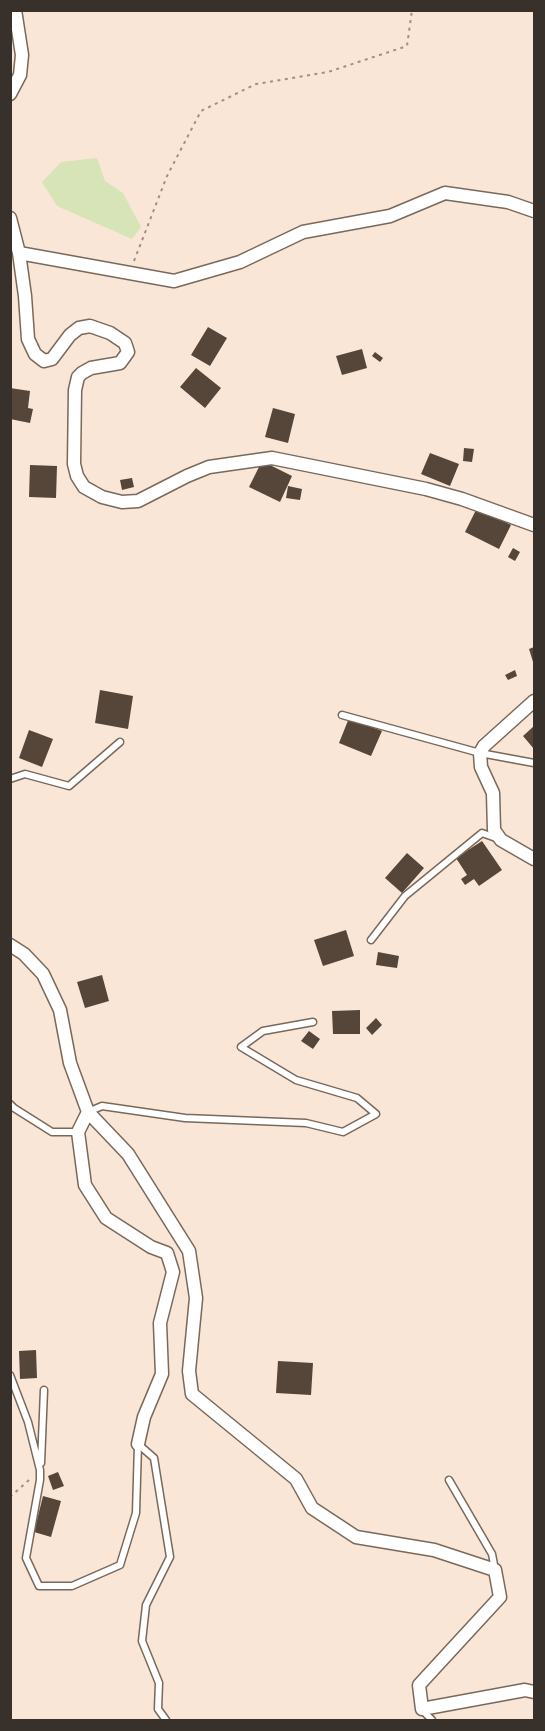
<!DOCTYPE html>
<style>
body{margin:0}
#map{position:relative;width:545px;height:1731px;overflow:hidden;background:#f9e6d7;font-family:Figtree,sans-serif}
canvas{display:block}
.frame{position:absolute;inset:0;border:12px solid #38312b;pointer-events:none}
</style>
<div id="map">
<canvas width="545" height="1731"></canvas>
<div class="frame"></div>
</div>
<script>
const ctx = document.querySelector('canvas').getContext('2d');
ctx.lineJoin = 'round';
function paint(path, color) { ctx.fillStyle = color; ctx.fill(path, 'evenodd'); }
const poly = rows => new Path2D(rows.map(r => 'M' + r).join(''));
function stroke(path, color, width, dash) { ctx.strokeStyle = color; ctx.lineWidth = width; ctx.lineCap = dash ? 'butt' : 'round'; ctx.setLineDash(dash || []); ctx.stroke(path); }
const green = poly([
 [97,158,105,181,123,193,141,227,132,239,57,206,42,182,61,162]
]);
const building = poly([
 [208,327,227,338,210,366,191,355],
 [362,349,367,368,342,375,336,356],
 [375,352,383,358,380,362,372,356],
 [196,368,221,388,205,408,180,387],
 [10,388,30,391,28,408,33,409,30,423,10,419],
 [273,408,295,414,288,443,265,437],
 [464,448,474,449,472,462,463,461],
 [430,453,459,464,450,486,421,474],
 [262,461,292,476,280,502,249,487],
 [30,465,57,466,56,498,29,497],
 [132,478,134,487,122,490,120,480],
 [288,486,302,489,300,500,286,498],
 [477,508,511,525,499,549,465,532],
 [513,548,520,552,515,561,508,557],
 [534,647,534,665,529,649],
 [515,670,517,676,508,680,505,675],
 [100,690,133,696,128,729,95,723],
 [349,718,382,731,371,756,339,743],
 [534,726,534,749,523,736],
 [29,730,53,739,42,767,19,758],
 [482,841,502,870,479,886,474,879,465,885,461,879,467,875,456,858],
 [407,853,424,868,402,893,385,878],
 [346,930,354,956,323,966,314,940],
 [378,952,399,956,397,968,376,965],
 [102,975,109,1001,85,1008,77,982],
 [360,1010,360,1034,333,1034,332,1011],
 [376,1018,382,1025,372,1035,366,1028],
 [309,1031,320,1039,313,1049,301,1041],
 [36,1350,37,1378,20,1379,19,1351],
 [278,1361,313,1363,311,1395,276,1393],
 [58,1472,64,1486,53,1490,48,1476],
 [43,1496,61,1501,51,1537,34,1532]
]);
const path = poly([
 [134,261,167,176,201,111,256,84,328,72,407,46,412,10],
 [10,1497,29,1480]
]);
const service = poly([
 [342,715,480,753,534,763],
 [10,779,25,774,69,786,120,742],
 [371,940,405,896,482,833,496,838],
 [10,1104,14,1108,52,1132,78,1132],
 [88,1112,102,1106,185,1118,306,1123,343,1132,376,1114,357,1098,296,1080,241,1047,263,1031,313,1022],
 [10,1375,28,1422,40,1470,40,1480,26,1558,39,1586,72,1586,120,1565,136,1513,138,1444,154,1458,170,1557,146,1605,142,1641,159,1683,158,1709,166,1720],
 [41,1463,44,1390],
 [449,1480,492,1554,495,1570],
 [422,1710,432,1720]
]);
const minor = poly([
 [10,94,20,75,22,55,15,10],
 [10,218,19,253,25,296,28,339,35,354,44,361,52,359,70,335,79,328,90,326,110,333,125,343,128,352,120,363,91,368,82,373,78,377,75,390,74,464,77,476,84,487,102,497,122,502,138,501,187,476,209,467,272,458,426,489,462,499,534,525],
 [19,253,174,281,240,262,303,232,390,216,445,193,508,202,534,211],
 [534,701,484,746,480,753,481,767,493,793,494,830,501,840,534,859],
 [10,945,24,954,43,974,60,1010,70,1063,88,1112,128,1154,189,1251,196,1298,189,1371,192,1394,296,1479,312,1508,356,1537,434,1550,495,1570,500,1597,419,1685,422,1709,525,1690,534,1692],
 [88,1112,78,1132,85,1185,106,1218,151,1247,167,1253,173,1272,160,1323,162,1374,144,1417,138,1444]
]);
paint(green, '#d7e4b8');
paint(building, '#554639');
stroke(service, '#79695b', 9);
stroke(minor, '#79695b', 15);
stroke(path, '#9d9085', 2, [3, 4.5]);
stroke(service, '#fff', 6);
stroke(minor, '#fff', 12);
</script>
